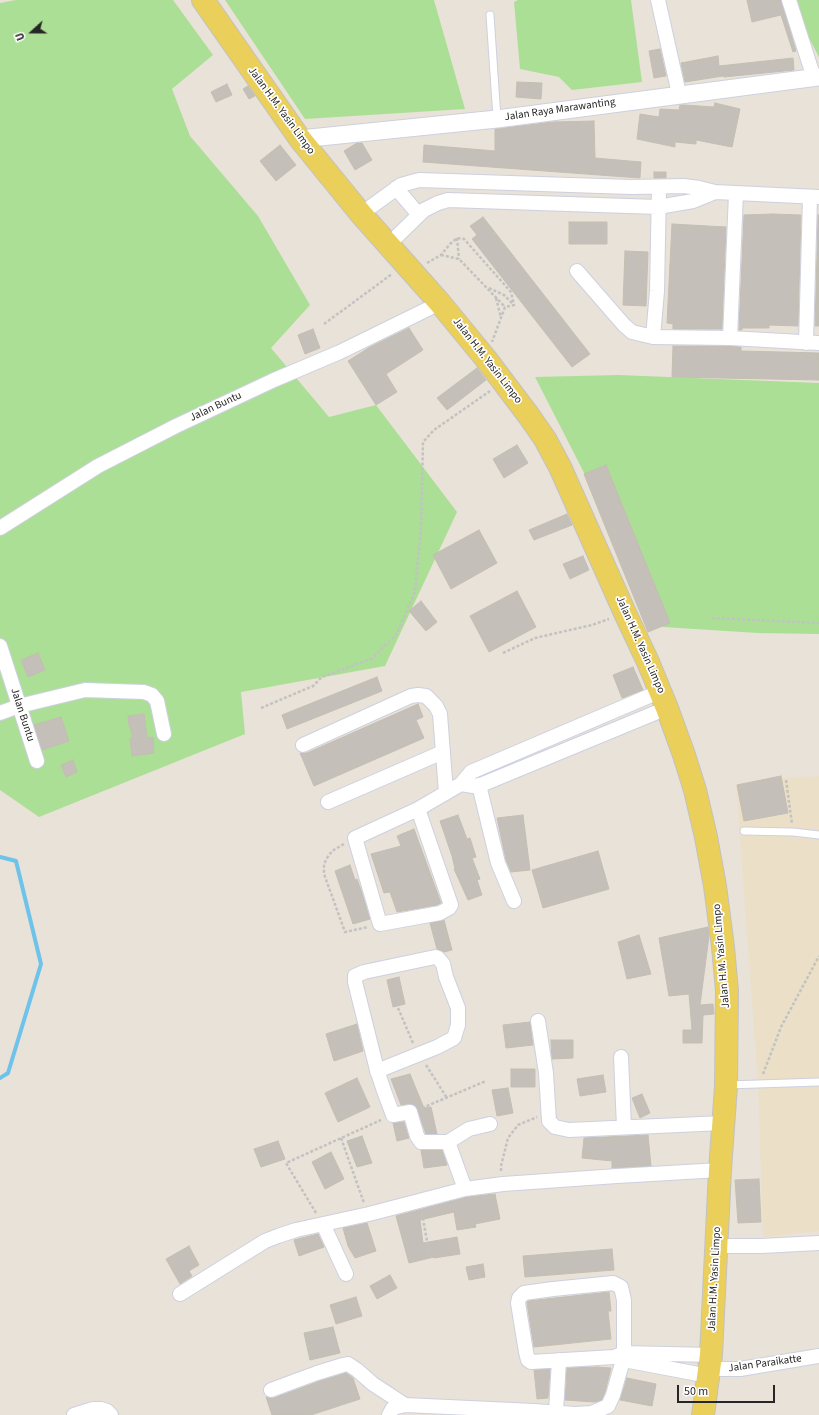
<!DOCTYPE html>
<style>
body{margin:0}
#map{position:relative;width:819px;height:1415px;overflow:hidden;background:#e9e2d8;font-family:"Source Sans 3",sans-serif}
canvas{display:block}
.north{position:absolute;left:12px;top:12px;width:40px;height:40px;-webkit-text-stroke:3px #fff;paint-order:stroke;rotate:249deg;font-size:11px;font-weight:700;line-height:16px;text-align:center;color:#262626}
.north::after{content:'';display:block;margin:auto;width:14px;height:18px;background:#262626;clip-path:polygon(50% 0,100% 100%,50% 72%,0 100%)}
.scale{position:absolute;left:677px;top:1385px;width:98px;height:18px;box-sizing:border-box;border:2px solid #262626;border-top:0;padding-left:5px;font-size:12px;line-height:14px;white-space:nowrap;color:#262626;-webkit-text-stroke:3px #fff;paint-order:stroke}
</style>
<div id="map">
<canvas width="819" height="1415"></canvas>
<div class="north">U</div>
<div class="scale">50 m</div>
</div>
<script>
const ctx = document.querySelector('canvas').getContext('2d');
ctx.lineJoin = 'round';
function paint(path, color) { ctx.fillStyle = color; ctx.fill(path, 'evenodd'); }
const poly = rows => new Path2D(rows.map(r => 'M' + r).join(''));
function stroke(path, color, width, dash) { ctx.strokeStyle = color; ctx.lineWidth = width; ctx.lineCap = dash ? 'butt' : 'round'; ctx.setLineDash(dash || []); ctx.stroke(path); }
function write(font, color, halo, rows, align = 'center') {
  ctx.font = font + ' "Source Sans 3",sans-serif'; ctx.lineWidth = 3.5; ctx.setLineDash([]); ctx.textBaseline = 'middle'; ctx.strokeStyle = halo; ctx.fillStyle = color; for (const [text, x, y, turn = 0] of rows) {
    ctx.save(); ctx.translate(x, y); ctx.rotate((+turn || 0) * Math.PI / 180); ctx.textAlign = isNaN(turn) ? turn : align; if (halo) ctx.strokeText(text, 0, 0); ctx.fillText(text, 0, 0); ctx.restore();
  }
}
const education = poly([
 [819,776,819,1231,763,1237,758,1084,736,784,783,778]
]);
const green = poly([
 [16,0,173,0,213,55,172,89,190,136,258,216,310,305,271,348,329,417,376,405,457,512,385,666,241,692,245,734,39,817,0,790,0,3],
 [225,0,434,0,465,109,305,119],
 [518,0,631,0,642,82,572,90,559,77,520,69,514,2],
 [789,0,819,0,819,57],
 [618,375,819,383,819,634,758,633,663,627,535,377]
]);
const stream = poly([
 [0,857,16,861,41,964,8,1073,0,1078]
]);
const building = poly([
 [747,0,781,0,796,51,793,52,781,15,752,22,747,0],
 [660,49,666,76,654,78,649,51,660,49],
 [718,56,719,66,793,58,794,70,724,77,723,76,685,82,681,63,718,56],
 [517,82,542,83,541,99,516,97,517,82],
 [227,84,232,95,216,102,211,92,227,84],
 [248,86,255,96,249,99,243,89,248,86],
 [715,103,740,109,732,147,696,140,696,144,675,142,675,147,637,139,640,114,659,117,660,109,679,110,680,105,684,105,714,107,715,103],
 [594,121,595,158,641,162,640,178,423,162,424,145,495,151,495,129,553,122,594,121],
 [357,143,362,143,372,160,355,170,344,151,357,143],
 [280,145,296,165,276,181,260,161,280,145],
 [654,172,666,172,666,178,654,178,654,172],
 [773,214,801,215,798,326,769,325,769,328,742,328,742,330,739,330,744,215,773,214],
 [818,215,819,215,819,326,815,326,818,215],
 [483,217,590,354,572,367,472,239,477,235,470,226,483,217],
 [569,222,607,222,607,244,569,244,569,222],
 [672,224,726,227,722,329,673,329,673,324,667,323,672,224],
 [625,251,648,252,646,306,623,305,625,251],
 [409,328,423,350,386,374,397,392,376,405,348,361,370,347,409,328],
 [313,329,320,348,305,354,298,335,313,329],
 [673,346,730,346,741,347,741,351,819,353,819,380,672,377,673,346],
 [477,368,486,380,447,410,437,398,477,368],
 [517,445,528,463,504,478,493,459,517,445],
 [606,465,670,623,648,632,584,474,606,465],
 [567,514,572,525,534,540,529,530,567,514],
 [479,530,497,563,451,589,433,555,479,530],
 [583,556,589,570,570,579,563,564,583,556],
 [517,591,536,627,489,652,470,616,517,591],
 [421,601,437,622,426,631,409,611,421,601],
 [38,653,45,670,28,677,21,660,38,653],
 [633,667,643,690,622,698,613,675,633,667],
 [377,677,382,691,287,729,282,715,377,677],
 [418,704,423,717,416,720,424,738,314,786,300,753,307,753,418,704],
 [144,714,147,738,153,737,154,753,132,756,130,738,133,737,129,725,128,716,144,714],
 [61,717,69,741,42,750,34,725,61,717],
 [73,760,77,772,66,777,61,765,73,760],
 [781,776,788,813,744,821,737,785,781,776],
 [458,815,467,839,470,838,476,857,472,858,480,879,477,880,482,895,468,900,454,869,455,869,452,856,440,821,458,815],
 [523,815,530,870,511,872,506,860,497,818,523,815],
 [414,829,441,903,437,905,397,912,390,892,384,893,371,854,401,846,397,836,414,829],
 [598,851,609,889,543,908,532,870,598,851],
 [350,865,355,880,357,879,361,890,370,919,353,924,335,871,350,865],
 [444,920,452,950,444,952,437,949,430,923,444,920],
 [708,927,709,936,700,1005,713,1004,714,1014,703,1015,702,1043,683,1043,683,1030,692,1030,689,994,669,996,659,938,708,927],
 [639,935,651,974,627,979,618,942,639,935],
 [399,977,405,1004,393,1007,387,980,399,977],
 [530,1022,533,1045,506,1048,503,1025,530,1022],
 [357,1024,363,1051,334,1061,326,1034,357,1024],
 [551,1040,573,1040,573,1058,552,1059,551,1040],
 [511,1069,535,1069,535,1087,511,1087,511,1069],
 [410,1074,424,1108,431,1107,437,1134,426,1134,416,1106,409,1104,401,1105,391,1079,410,1074],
 [603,1075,606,1092,580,1096,577,1079,603,1075],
 [357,1078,370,1107,338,1122,325,1093,357,1078],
 [508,1088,513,1113,497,1116,492,1090,508,1088],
 [642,1094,650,1113,640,1118,632,1098,642,1094],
 [404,1122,409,1138,397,1141,393,1123,404,1122],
 [648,1135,651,1166,612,1168,612,1161,582,1158,584,1138,648,1135],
 [362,1136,372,1163,357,1167,347,1141,362,1136],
 [278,1141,285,1159,261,1167,254,1149,278,1141],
 [421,1150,442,1150,447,1165,424,1168,421,1150],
 [331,1152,344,1179,325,1189,312,1162,331,1152],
 [759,1179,761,1222,738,1223,735,1180,759,1179],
 [495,1194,500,1219,475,1224,476,1227,457,1230,454,1212,420,1220,423,1243,457,1237,460,1254,434,1258,434,1257,409,1263,396,1216,467,1197,495,1194],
 [367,1223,376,1251,355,1258,348,1246,343,1228,367,1223],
 [318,1234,324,1247,299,1256,294,1240,318,1234],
 [189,1246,199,1265,189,1271,192,1276,180,1284,166,1259,189,1246],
 [612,1249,614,1270,525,1277,523,1256,612,1249],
 [483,1264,485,1277,469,1280,466,1267,483,1264],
 [390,1275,397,1288,377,1299,370,1286,390,1275],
 [609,1292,611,1311,608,1311,611,1339,534,1347,527,1303,528,1301,609,1292],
 [356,1297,362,1316,336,1324,330,1305,356,1297],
 [333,1327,340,1353,310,1360,304,1333,333,1327],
 [597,1367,611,1368,605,1392,602,1400,595,1402,565,1400,567,1368,597,1367],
 [550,1369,548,1398,537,1399,534,1370,550,1369],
 [346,1373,353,1378,360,1399,311,1415,272,1415,266,1397,274,1398,320,1381,346,1373],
 [627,1378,656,1384,652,1406,620,1400,627,1378]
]);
const path = poly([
 [457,238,459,259],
 [441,255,459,259,505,307],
 [427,263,441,255,450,244,457,238,464,239,511,292,514,305,505,307,492,342],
 [489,288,504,295,514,305],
 [496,298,501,318],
 [324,324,392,274],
 [712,618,819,623],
 [503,653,535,638,592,625,609,619],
 [261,708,313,686,322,677,371,659,396,635,415,592,421,527,423,442,434,430,490,391],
 [786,780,792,824],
 [344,844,332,851,327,858,324,864,324,874,345,932,368,927],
 [398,1008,413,1043],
 [426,1065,447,1098],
 [763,1074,781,1027,819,956],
 [422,1108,486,1081],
 [341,1138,364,1203],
 [501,1171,501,1166,508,1138,518,1125,537,1117],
 [316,1213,286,1163,381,1120],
 [422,1213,430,1258]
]);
const service = poly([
 [490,15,497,118],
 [744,831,793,832,819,835],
 [727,1085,819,1082]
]);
const minor = poly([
 [658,0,679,94],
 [789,0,814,78],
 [659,187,657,291,653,337,730,338,819,343],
 [396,188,419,215],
 [361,214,401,185,419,180,631,187,684,186,699,188,715,192,819,197],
 [388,245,424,210,438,203,448,200,658,207,693,201,715,192],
 [577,271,624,325,632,332,653,337],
 [730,338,736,193],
 [806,343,810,197],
 [0,528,98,466,176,426,274,380,340,352,440,303],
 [0,646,37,761],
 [0,713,19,706,85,690,144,692,152,695,157,701,164,734],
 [303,745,411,696,418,695,426,696,436,706,440,714,446,793],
 [461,784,473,786,483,784,667,708],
 [479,785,498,863,514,901],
 [328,802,443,752],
 [418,809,451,905,449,908,440,913,380,924,355,838,418,809,461,784,471,772,661,691],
 [538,1021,546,1073,549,1121,555,1127,569,1130,723,1123],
 [621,1057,624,1127],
 [377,1071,437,1047,454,1038,458,1025,458,1008,446,977,443,964,438,958,435,957,364,972,355,976,355,982,376,1066,377,1071,378,1073,384,1091,393,1115,410,1112,417,1136,421,1142,448,1142],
 [465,1189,448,1142,469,1129,490,1124],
 [323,1224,346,1274],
 [717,1246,761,1246,819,1243],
 [180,1294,265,1241,278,1236,296,1230,369,1214,465,1189,503,1184,617,1176,720,1170],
 [624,1360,709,1376],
 [710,1369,740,1369,819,1356],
 [271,1390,317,1373,343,1365,348,1364,357,1370,373,1384,405,1405],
 [556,1412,559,1360],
 [74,1415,93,1409,101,1409,107,1411,111,1415],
 [389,1415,393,1408,405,1405,534,1411],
 [533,1415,534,1411,575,1414,592,1413,608,1406,613,1395,623,1360,624,1353,624,1300,621,1287,613,1283,553,1289,524,1293,519,1298,518,1303,526,1352,528,1360,531,1362,614,1357,624,1353,711,1355]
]);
const tertiary = poly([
 [300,139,497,119,819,77]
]);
const primary = poly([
 [203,0,300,139,361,214,440,303,486,359,529,416,545,439,560,467,625,613,648,662,667,708,684,755,695,790,706,837,715,886,723,947,727,991,726,1086,720,1170,711,1355,703,1415]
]);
const streetNames = [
 ["Jalan Raya Marawanting",560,110,-8],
 ["Jalan H.M. Yasin Limpo",281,111,54],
 ["Jalan H.M. Yasin Limpo",487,361,52],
 ["Jalan Buntu",216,407,-25],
 ["Jalan H.M. Yasin Limpo",640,645,66],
 ["Jalan Buntu",22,715,72],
 ["Jalan H.M. Yasin Limpo",722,956,-95],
 ["Jalan H.M. Yasin Limpo",715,1279,-87],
 ["Jalan Paraikatte",765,1364,-8]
];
paint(education, '#ebe0c7');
paint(green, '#abdf95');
stroke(stream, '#6dc3e9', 4);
paint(building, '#c4bfb8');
stroke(building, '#c4beb2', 1);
stroke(service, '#cdd0df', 9);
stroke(minor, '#cdd0df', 16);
stroke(tertiary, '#cdd0df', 19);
stroke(primary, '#c2c2c2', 24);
stroke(path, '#c2c2c2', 2.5, [3, 2]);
stroke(service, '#fff', 7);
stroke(minor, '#fff', 14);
stroke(tertiary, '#fff', 17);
stroke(primary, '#ebcf5b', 22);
write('11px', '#262626', '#fff', streetNames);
</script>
